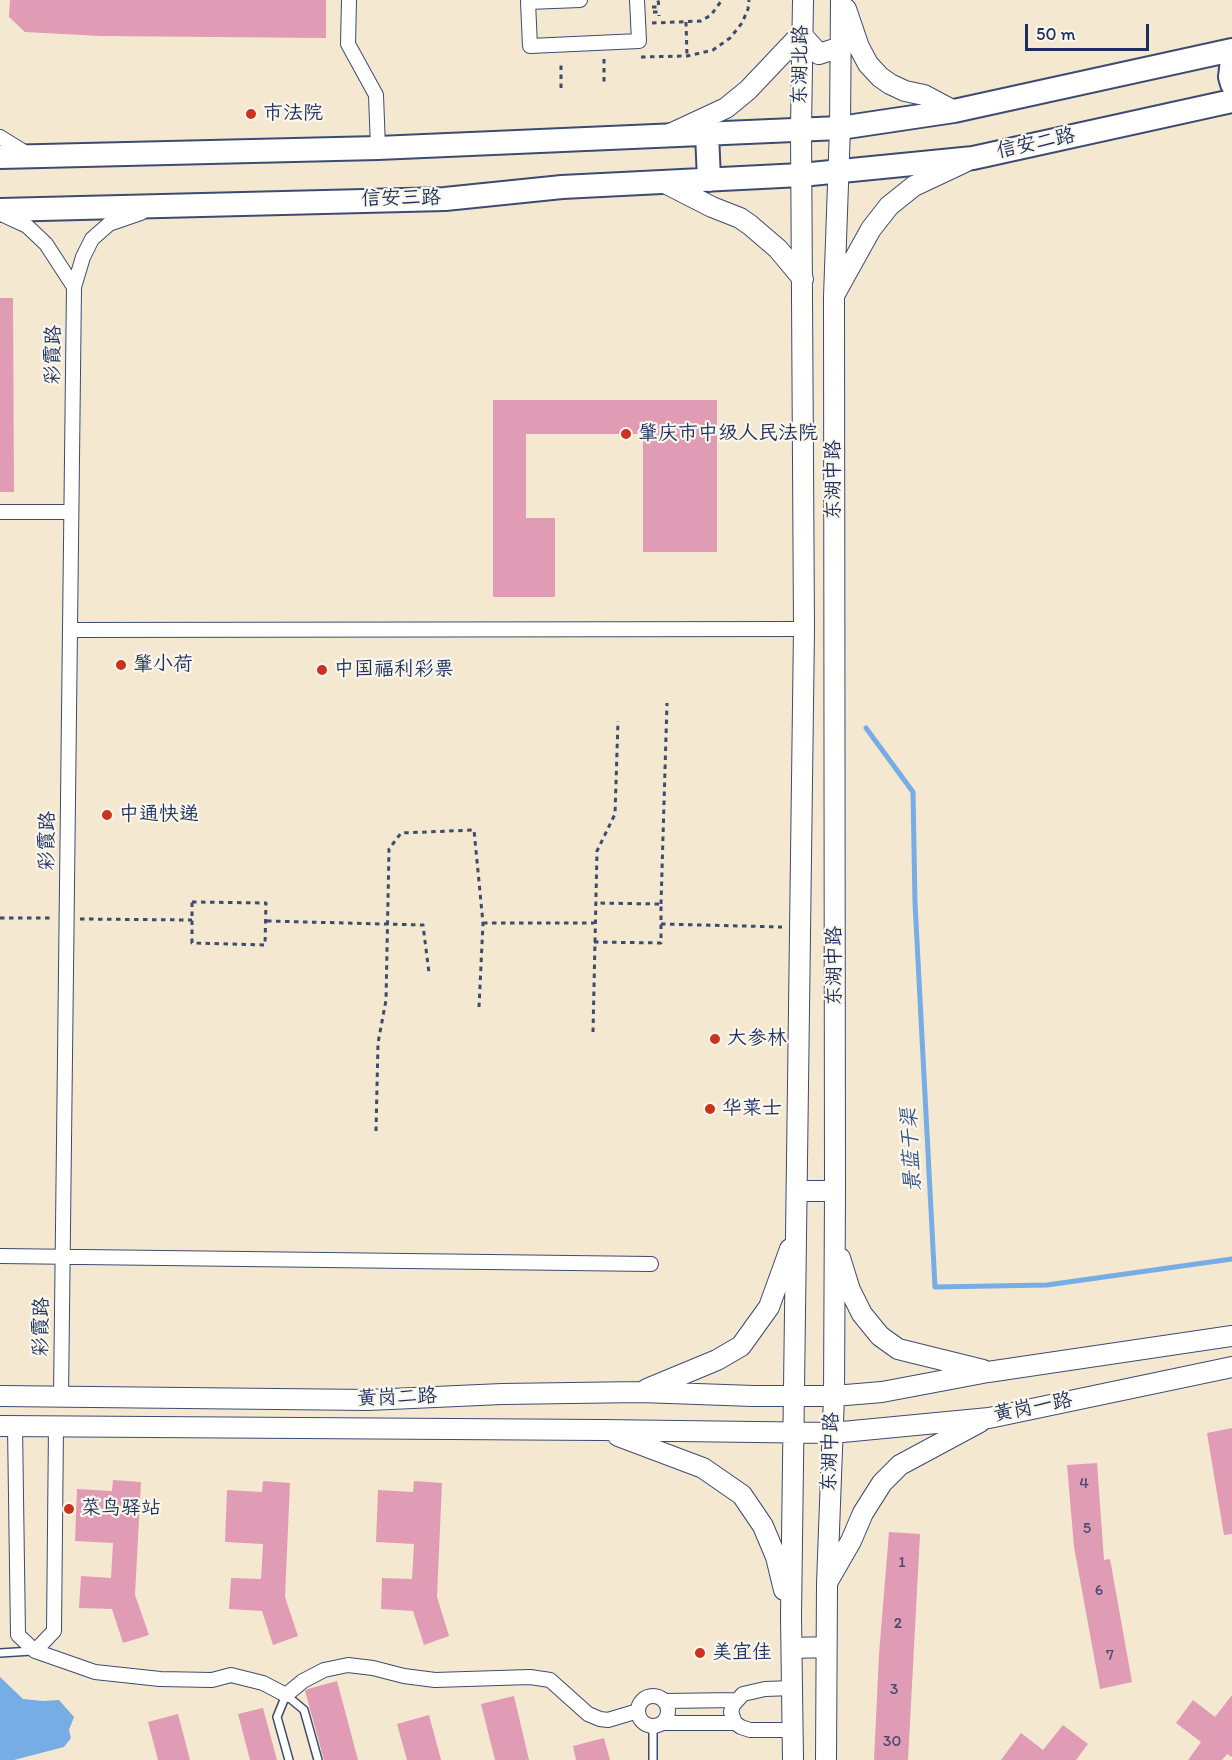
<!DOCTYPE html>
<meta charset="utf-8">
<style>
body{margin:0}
#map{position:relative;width:1232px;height:1760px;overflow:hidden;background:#f5e8d1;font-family:Itim,sans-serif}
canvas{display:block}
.scale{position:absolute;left:1025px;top:24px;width:124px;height:27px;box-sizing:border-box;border:3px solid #1b2f5e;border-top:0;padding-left:8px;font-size:18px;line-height:21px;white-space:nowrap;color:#1b2f5e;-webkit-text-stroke:4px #fbf7ec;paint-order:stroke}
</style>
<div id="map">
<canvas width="1232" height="1760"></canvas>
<div class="scale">50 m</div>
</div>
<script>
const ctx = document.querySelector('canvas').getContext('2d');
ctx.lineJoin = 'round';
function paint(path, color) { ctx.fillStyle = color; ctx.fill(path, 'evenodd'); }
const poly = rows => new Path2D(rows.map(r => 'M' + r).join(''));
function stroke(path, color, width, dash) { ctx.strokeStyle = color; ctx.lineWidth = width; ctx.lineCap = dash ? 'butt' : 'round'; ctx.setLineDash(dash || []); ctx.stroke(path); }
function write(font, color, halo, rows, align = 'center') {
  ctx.font = font + ' Itim,"LXGW WenKai TC",sans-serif'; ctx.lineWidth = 4.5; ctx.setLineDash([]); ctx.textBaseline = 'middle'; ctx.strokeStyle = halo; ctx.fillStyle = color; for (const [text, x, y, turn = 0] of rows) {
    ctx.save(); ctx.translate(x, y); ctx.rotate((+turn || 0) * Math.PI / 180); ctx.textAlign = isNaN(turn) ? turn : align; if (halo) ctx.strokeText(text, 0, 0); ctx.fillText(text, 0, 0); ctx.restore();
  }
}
const water = poly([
 [0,1677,23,1699,43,1701,59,1700,74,1717,69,1730,71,1738,64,1747,14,1760,0,1760]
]);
const stream = poly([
 [866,728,913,792,915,903,935,1287,1047,1285,1232,1259]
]);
const building = poly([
 [10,0,326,0,326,38,101,36,25,32,9,17],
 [0,298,13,298,14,492,0,492],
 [493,400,717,400,717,552,643,552,643,434,526,434,526,518,555,518,555,597,493,597],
 [1232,1428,1232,1534,1224,1535,1207,1433],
 [1097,1463,1104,1560,1110,1559,1132,1682,1100,1689,1074,1547,1067,1465],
 [113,1480,141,1482,135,1595,149,1635,123,1643,112,1609,79,1608,81,1576,111,1578,113,1543,75,1541,77,1489,112,1491],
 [263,1481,290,1483,285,1597,298,1636,273,1645,262,1611,229,1609,231,1578,261,1579,263,1544,225,1542,227,1490,262,1492],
 [414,1481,442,1483,437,1597,449,1636,424,1645,413,1611,381,1609,382,1578,412,1579,414,1544,376,1542,378,1490,413,1492],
 [889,1532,920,1534,908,1760,874,1760,879,1654],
 [337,1681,358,1760,324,1760,305,1691,308,1689],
 [1232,1695,1232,1757,1227,1754,1222,1760,1188,1760,1201,1742,1176,1723,1193,1700,1215,1717],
 [514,1696,529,1760,495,1760,481,1704],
 [263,1708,277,1760,250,1760,238,1714],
 [178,1714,190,1760,158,1760,148,1722],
 [429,1715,441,1760,407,1760,397,1724],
 [1063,1725,1088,1744,1076,1760,1001,1760,1021,1733,1043,1750],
 [604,1738,610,1760,576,1760,573,1746]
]);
const path = poly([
 [652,7,659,7,658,0],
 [653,12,659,12,659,16],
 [686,22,687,56],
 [652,23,701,21,711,15,722,0],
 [641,57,687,56,713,50,730,38,742,23,748,9,749,0],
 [604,59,604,86],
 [561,88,561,61],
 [192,902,266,903,265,945,192,943,192,902],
 [661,904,667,703],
 [0,918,52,918],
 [80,919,192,920],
 [267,921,423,925,429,973],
 [483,923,594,923],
 [661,924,782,927],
 [594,942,661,943,661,904,595,903],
 [593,1032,597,851,615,814,618,721],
 [376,1131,378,1043,386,1000,389,849,401,833,474,830,483,923,479,1007]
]);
const lane = poly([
 [0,1653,32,1651],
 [653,1726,653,1760],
 [289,1760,277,1717,286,1695,304,1710,318,1760]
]);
const street = poly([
 [349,0,348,44,376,95,378,148],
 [580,0,528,2,530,46,639,41,637,0],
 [0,137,29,155],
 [1,214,27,226,46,244,74,287],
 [0,512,71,512],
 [70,630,804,629],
 [0,1256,651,1264],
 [61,1397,74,287,83,257,92,239,109,224,141,213],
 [15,1426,18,1635,35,1651,95,1672,160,1679,212,1680,231,1675,263,1683,286,1695,303,1681,324,1670,348,1665,373,1668,404,1676,435,1680,530,1677,550,1680,588,1714,600,1719,608,1720,638,1711],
 [35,1651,54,1631,56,1426],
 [792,1688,765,1689,743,1694,733,1705,731,1712,735,1723,741,1727,750,1730,793,1730],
 '638 1711a15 15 0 1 1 30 0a15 15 0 1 1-30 0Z',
 [665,1701,736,1700],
 [662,1723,735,1723]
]);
const secondary = poly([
 [846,9,859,47,868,64,880,77,890,84,905,91,924,95,954,111],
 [801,34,819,54,841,47],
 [670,134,726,108,748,90,801,34],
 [663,182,712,207,740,218,750,225,778,249,803,279],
 [836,292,871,229,889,206,914,186,965,162],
 [798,1191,835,1191],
 [840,1258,850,1290,862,1314,880,1336,898,1349,983,1370],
 [647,1389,717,1360,741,1346,769,1307,790,1249],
 [0,1396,368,1400,502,1394,641,1392,753,1396,834,1396,882,1392,988,1372,1232,1336],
 [0,1426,601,1430,832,1433,989,1418,1232,1367],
 [618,1436,703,1468,742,1495,763,1526,776,1557,784,1590],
 [828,1581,851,1541,863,1513,882,1483,900,1465,980,1422],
 [792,1648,826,1647],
 [793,1760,791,1616,804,629,801,129,803,0],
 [826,1760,827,1584,834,1396,835,1191,834,297,840,128,841,0]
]);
const primary = poly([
 [1232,60,1230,77,1232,84],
 [707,133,709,180],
 [0,157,378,148,840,128,954,111,1232,50],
 [0,210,445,199,562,187,801,175,973,158,1232,101]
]);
const markers = [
 [251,114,6,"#c8321e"],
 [626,434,6,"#c8321e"],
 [121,665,6,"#c8321e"],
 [322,670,6,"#c8321e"],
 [107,815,6,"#c8321e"],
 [715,1039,6,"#c8321e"],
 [710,1109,6,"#c8321e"],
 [69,1509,6,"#c8321e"],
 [700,1653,6,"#c8321e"]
];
const numberNames = [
 ["4",1084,1484],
 ["5",1087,1529],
 ["1",902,1563],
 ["6",1099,1591],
 ["2",898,1624],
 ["7",1110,1656],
 ["3",894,1690],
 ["30",892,1742]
];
const streetNames = [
 ["东湖北路",801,65,-89],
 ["信安二路",1036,144,-12],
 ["信安三路",401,199,-1],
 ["彩霞路",54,355,-89],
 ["东湖中路",834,480,-90],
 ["彩霞路",48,841,-89],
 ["东湖中路",835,966,-90],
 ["彩霞路",42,1327,-89],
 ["黄岗二路",397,1398,-2],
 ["黄岗一路",1033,1408,-11],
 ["东湖中路",831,1452,-88]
];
const poiNames = [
 ["市法院",263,114],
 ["肇庆市中级人民法院",638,434],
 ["肇小荷",133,665],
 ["中国福利彩票",334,670],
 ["中通快递",119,815],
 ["大参林",727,1039],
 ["华莱士",722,1109],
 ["菜鸟驿站",81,1509],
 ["美宜佳",712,1653]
];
const waterNames = [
 ["景蓝干渠",912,1150,-93]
];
paint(water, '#76ade5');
stroke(stream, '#76ade5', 5);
paint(building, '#e09cb4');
stroke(lane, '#3c4b6f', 10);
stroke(street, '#3c4b6f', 16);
stroke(secondary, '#3c4b6f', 22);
stroke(primary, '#3c4b6f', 26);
stroke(path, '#3c4b6f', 3, [4.5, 4.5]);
stroke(lane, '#fff', 7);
stroke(street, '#fff', 14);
stroke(secondary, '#fff', 20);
stroke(primary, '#fff', 22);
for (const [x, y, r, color] of markers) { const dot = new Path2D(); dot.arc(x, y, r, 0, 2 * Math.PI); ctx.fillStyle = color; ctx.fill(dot); stroke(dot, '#fbf7ec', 2); }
write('16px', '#4c4a74', null, numberNames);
write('20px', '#1b2f5e', '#fbf7ec', streetNames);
write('20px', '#1b2f5e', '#fbf7ec', poiNames, 'left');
write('italic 21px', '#365586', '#fbf7ec', waterNames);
</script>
